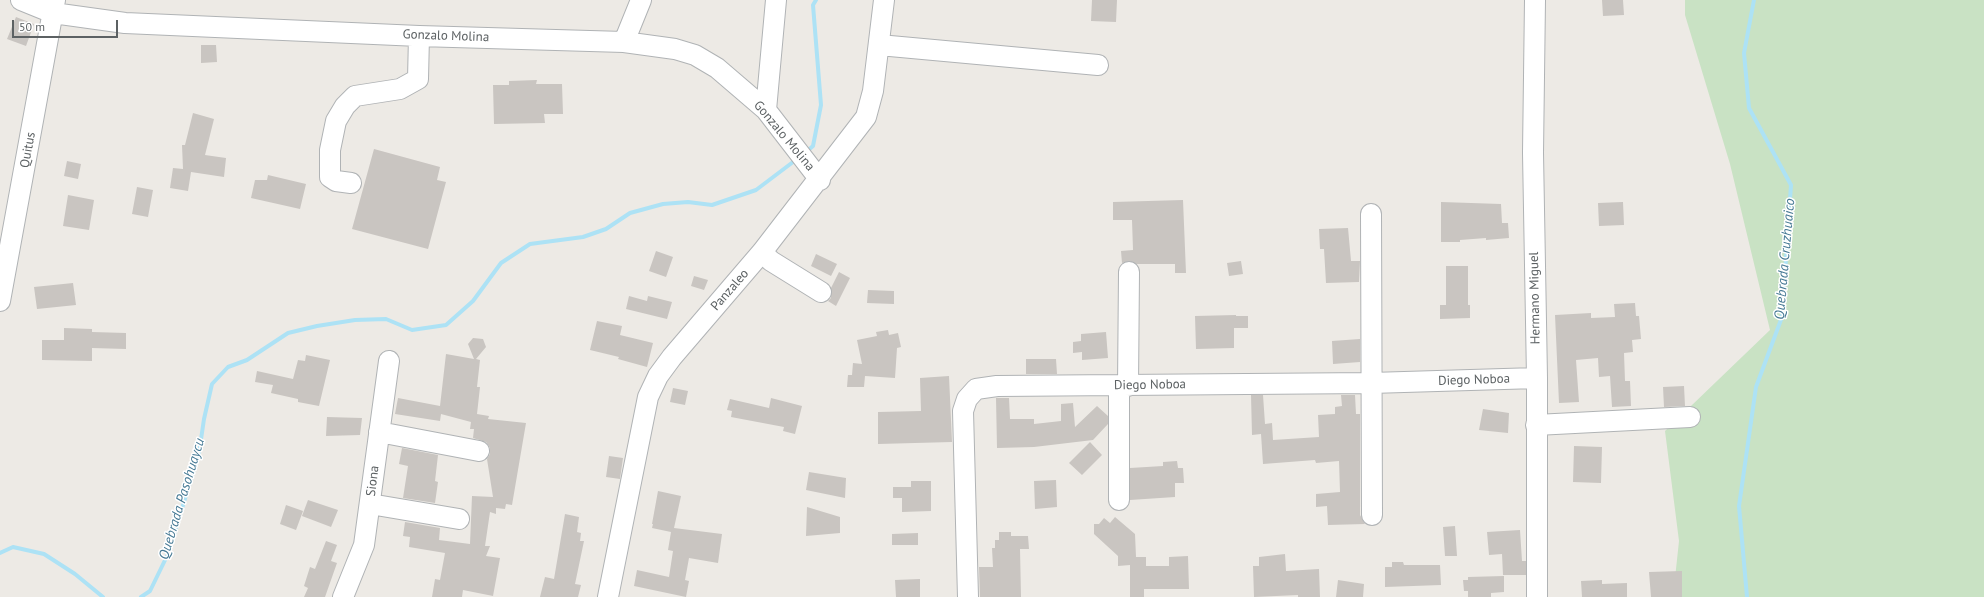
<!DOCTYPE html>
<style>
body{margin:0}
#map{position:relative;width:1984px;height:597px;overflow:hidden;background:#edeae5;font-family:"PT Sans",sans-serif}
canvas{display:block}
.scale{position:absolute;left:12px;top:20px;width:106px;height:18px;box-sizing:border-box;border:2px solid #5c6163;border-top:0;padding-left:5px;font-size:12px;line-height:14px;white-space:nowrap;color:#5c6163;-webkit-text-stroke:3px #fff;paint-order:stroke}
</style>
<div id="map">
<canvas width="1984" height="597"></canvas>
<div class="scale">50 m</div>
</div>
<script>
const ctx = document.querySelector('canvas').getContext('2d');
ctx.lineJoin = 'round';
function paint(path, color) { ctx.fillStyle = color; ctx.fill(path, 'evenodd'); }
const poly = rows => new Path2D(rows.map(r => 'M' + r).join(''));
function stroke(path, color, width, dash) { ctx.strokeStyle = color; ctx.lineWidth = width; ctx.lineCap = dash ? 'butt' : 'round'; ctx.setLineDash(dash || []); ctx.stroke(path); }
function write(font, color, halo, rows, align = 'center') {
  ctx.font = font + ' "PT Sans",sans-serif'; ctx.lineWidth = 3; ctx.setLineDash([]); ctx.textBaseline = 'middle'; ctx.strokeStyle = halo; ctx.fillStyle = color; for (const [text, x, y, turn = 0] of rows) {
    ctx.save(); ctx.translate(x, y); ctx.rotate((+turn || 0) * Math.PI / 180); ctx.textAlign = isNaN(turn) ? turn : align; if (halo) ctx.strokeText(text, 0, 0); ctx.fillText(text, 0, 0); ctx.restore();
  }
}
const green = poly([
 [1685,0,1984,0,1984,597,1673,597,1679,541,1665,431,1770,330,1730,164,1685,15]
]);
const stream = poly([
 [806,152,813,146,821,105,813,5,816,0],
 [0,553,13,547,44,554,75,574,103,597],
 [141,597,150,591,168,554,199,453,204,419,212,384,228,367,247,360,288,333,317,326,355,320,386,319,412,330,446,325,473,301,501,263,530,244,583,237,606,229,630,213,663,204,688,202,712,205,756,190,797,159],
 [1747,597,1739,506,1756,387,1782,317,1791,185,1749,108,1744,53,1754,0]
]);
const building = poly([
 [1092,0,1117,0,1116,22,1091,21],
 [1602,0,1623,0,1624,15,1603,16],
 [16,17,34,24,26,46,7,39],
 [201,45,216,45,217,62,201,63],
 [537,80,536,84,562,84,563,114,544,114,545,123,494,124,493,85,509,85,509,81],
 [193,113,214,119,205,155,226,158,224,177,191,172,188,191,170,188,173,168,183,169,182,145,185,145],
 [374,149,440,167,437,180,446,182,428,249,352,229],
 [67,161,81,164,78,179,64,176],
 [268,175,306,184,300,209,251,198,255,180,267,180],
 [137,187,153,190,148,217,132,214],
 [68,195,94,200,89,230,63,226],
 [1183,200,1186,273,1175,273,1175,264,1136,264,1129,261,1122,263,1121,251,1133,250,1132,220,1113,220,1113,202],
 [1441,202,1501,204,1502,223,1508,223,1509,238,1486,240,1486,238,1460,240,1460,242,1441,242],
 [1623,202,1624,225,1599,226,1598,203],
 [1348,228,1351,261,1360,261,1359,282,1326,283,1324,249,1320,249,1319,229],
 [656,251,673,257,666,277,649,271],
 [816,254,837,264,831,276,811,266],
 [1241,261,1243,274,1229,276,1227,263],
 [1446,266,1468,266,1468,305,1470,305,1470,318,1440,319,1440,305,1446,305],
 [839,272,850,278,836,306,828,301,831,298,831,288],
 [694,276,708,280,704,290,691,286],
 [73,283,76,305,37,309,34,287],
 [868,290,894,291,894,304,867,303],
 [629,296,647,301,648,296,672,302,667,319,626,309],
 [1635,303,1636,316,1639,316,1641,339,1632,340,1633,352,1624,353,1625,381,1630,381,1631,406,1612,407,1610,376,1599,377,1598,358,1576,360,1579,402,1559,403,1555,315,1591,313,1591,318,1615,317,1614,304],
 [1236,315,1236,316,1248,316,1248,328,1234,328,1234,348,1196,349,1195,316],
 [597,321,622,326,620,335,653,343,647,367,618,359,619,357,590,350],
 [64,328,92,329,92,332,126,333,126,349,92,348,92,361,42,360,42,340,64,340],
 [888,330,889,335,898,333,901,347,897,348,895,378,865,376,864,387,847,387,848,375,852,375,853,363,862,364,857,340,877,336,876,332],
 [1106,332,1108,358,1082,360,1082,352,1073,353,1073,342,1081,341,1081,334],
 [473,338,483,339,486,347,476,359,480,360,477,387,480,387,477,414,489,416,488,419,526,423,512,505,506,504,505,509,496,508,496,514,490,512,485,546,490,546,486,556,500,558,493,596,463,590,462,597,432,597,435,579,440,580,445,553,409,547,410,537,403,536,405,522,440,528,439,540,470,544,472,496,493,497,487,459,490,454,490,448,486,442,473,438,474,429,470,429,471,422,441,414,440,421,395,414,398,398,440,406,446,354,474,359,468,344],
 [1360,339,1360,362,1333,364,1332,341],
 [306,355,330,360,319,406,298,402,298,399,271,393,273,385,255,382,257,371,293,379,298,360,305,361],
 [1026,359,1056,359,1057,374,1026,374],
 [949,376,952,442,878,444,878,412,921,411,920,378],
 [1684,386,1685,406,1664,407,1663,387],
 [673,388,688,391,685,405,670,402],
 [1251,395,1263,395,1265,424,1272,423,1273,440,1319,437,1318,415,1335,414,1335,407,1342,406,1341,395,1355,395,1356,414,1360,414,1360,515,1365,524,1328,525,1327,506,1316,507,1316,494,1340,492,1339,461,1316,463,1315,460,1263,464,1261,434,1252,435],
 [771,398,802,406,795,434,783,431,784,427,731,417,732,411,727,410,730,399,769,408],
 [996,398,1009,398,1010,419,1034,419,1034,424,1061,421,1061,404,1073,403,1075,427,1097,406,1108,416,1108,424,1093,440,1034,447,997,448],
 [1483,409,1509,413,1508,433,1479,430],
 [327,417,362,418,360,435,326,436],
 [1090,442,1102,455,1082,475,1069,463],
 [1574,446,1602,447,1601,483,1573,482],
 [402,448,438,455,435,481,438,482,435,503,403,498,408,466,399,464],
 [609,456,623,458,620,479,606,477],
 [1177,461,1178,468,1183,468,1184,483,1175,483,1175,497,1130,500,1130,468,1163,466,1163,462],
 [809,472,846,478,845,498,806,490],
 [1056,480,1057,507,1035,509,1034,481],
 [911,481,931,481,931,511,902,512,902,498,893,498,893,487,911,487],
 [658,491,681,496,674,528,722,534,718,563,689,558,685,580,689,581,686,597,634,586,637,570,669,577,673,551,668,550,671,532,652,528,653,524,652,524],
 [308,500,338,510,331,527,302,516],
 [286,505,303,511,296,530,280,524],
 [807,507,840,517,840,533,806,536],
 [565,514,579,517,577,532,581,533,580,541,584,541,575,584,581,585,578,597,540,597,545,577,554,579],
 [1115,517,1135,534,1136,557,1146,557,1146,566,1169,566,1169,557,1188,556,1189,589,1144,589,1144,597,1130,597,1130,565,1118,566,1118,556,1094,534,1094,524,1099,524,1104,518,1110,523],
 [1455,526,1457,556,1445,556,1443,527],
 [1520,530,1522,561,1526,561,1526,575,1503,575,1502,554,1489,555,1487,532],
 [999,532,1011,532,1011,536,1028,536,1029,549,1020,549,1021,597,980,597,979,567,993,567,992,548,995,548,995,540,999,540],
 [918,533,918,545,892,545,892,534],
 [326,541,337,545,331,561,337,563,325,597,304,597,308,588,304,586,310,567,315,569],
 [1285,554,1286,571,1319,569,1320,597,1298,597,1298,595,1254,597,1253,566,1259,566,1259,557],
 [1392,562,1403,562,1404,565,1440,565,1441,585,1385,587,1385,567,1392,567],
 [1682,571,1682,597,1651,597,1649,572],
 [1504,576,1504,592,1491,593,1491,597,1468,597,1468,591,1464,591,1463,580,1468,580,1468,577],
 [920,579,920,597,896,597,895,580],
 [1338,580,1364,584,1363,597,1336,597],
 [1602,580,1602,584,1627,583,1627,597,1582,597,1581,581]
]);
const minor = poly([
 [21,0,53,13,125,23,419,36,624,42,675,49,695,55,717,68,766,110,820,180],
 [1535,0,1533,153,1537,378,1537,597],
 [624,42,641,0],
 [879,45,1098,65],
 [766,110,776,0],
 [351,183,336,181,330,177,330,150,336,121,345,106,355,96,400,89,418,79,419,36],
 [1371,214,1372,515],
 [762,252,771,261,821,292],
 [0,301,55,0],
 [1128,386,1129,272],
 [1536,425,1690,417],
 [379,432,479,451],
 [1119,500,1119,386],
 [370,504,459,519],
 [343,597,364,545,389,361],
 [608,597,648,397,658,376,672,357,762,252,866,117,873,91,884,0],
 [968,597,963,411,967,399,976,389,997,386,1371,383,1537,378]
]);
const streetNames = [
 ["Gonzalo Molina",446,36,2],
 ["Gonzalo Molina",784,136,50],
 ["Quitus",28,150,-80],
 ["Panzaleo",730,290,-49],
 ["Hermano Miguel",1535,298,-91],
 ["Diego Noboa",1474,380,-2],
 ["Diego Noboa",1150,385,-1],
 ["Siona",373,481,-83]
];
const waterNames = [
 ["Quebrada Cruzhuaico",1785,259,-85],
 ["Quebrada Pasohuaycu",182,499,-73]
];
paint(green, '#c9e2c4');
stroke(stream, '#ade2f5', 4);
paint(building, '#c9c5c1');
stroke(minor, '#b0b3b5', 22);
stroke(minor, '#fff', 20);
write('13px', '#5c6163', '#fff', streetNames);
write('italic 14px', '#457994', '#fff', waterNames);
</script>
